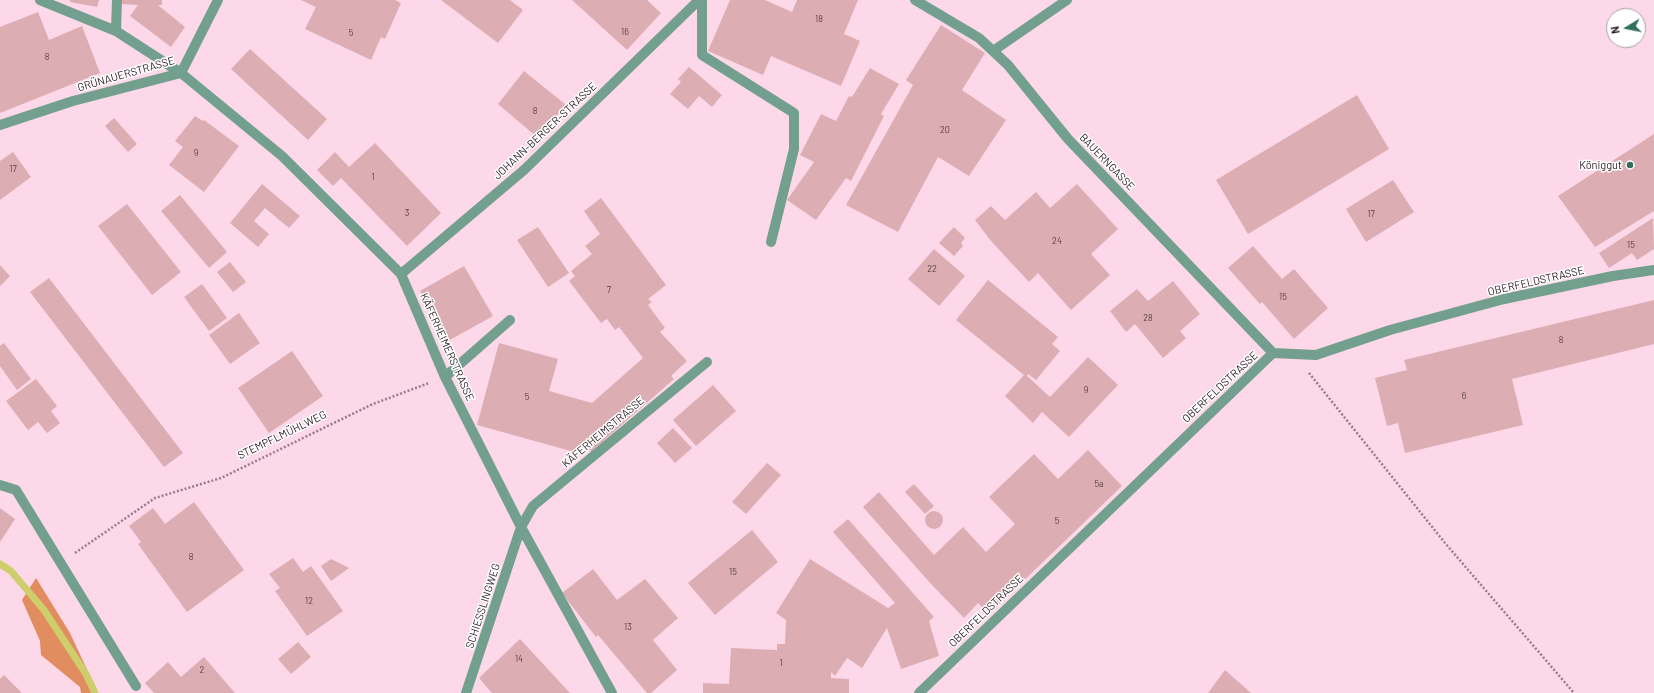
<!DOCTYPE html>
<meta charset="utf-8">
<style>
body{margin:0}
#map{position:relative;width:1654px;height:693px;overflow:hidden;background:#fcd8e9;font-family:Barlow,sans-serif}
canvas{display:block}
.north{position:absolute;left:1606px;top:8px;width:40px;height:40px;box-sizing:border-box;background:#fff;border:1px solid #aaa3a7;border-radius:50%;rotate:260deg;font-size:11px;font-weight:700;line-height:16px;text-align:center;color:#2a1a22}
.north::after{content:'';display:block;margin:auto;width:14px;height:18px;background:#326f5a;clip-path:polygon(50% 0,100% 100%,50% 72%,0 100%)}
</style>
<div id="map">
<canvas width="1654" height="693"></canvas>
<div class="north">N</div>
</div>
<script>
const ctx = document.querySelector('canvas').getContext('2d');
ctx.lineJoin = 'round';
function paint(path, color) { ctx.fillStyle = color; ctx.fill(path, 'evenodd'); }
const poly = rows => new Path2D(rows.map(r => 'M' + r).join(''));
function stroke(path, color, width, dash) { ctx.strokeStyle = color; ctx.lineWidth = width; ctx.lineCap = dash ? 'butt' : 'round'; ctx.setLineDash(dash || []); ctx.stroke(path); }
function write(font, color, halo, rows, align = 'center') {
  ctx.font = font + ' Barlow,sans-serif'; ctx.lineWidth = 3; ctx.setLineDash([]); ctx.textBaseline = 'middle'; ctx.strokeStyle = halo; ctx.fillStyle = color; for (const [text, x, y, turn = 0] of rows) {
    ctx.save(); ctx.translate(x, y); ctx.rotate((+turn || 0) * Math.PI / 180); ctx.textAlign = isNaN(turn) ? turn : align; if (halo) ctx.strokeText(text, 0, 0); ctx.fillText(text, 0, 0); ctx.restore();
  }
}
const forest = poly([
 [36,578,70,633,98,693,81,693,80,687,41,655,40,641,22,600]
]);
const stream = poly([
 [0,564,11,571,44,610,86,674,95,693]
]);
const building = poly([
 [70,0,99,0,97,7,70,2],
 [122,0,162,0,162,5,158,5,185,27,171,47,130,16,138,5,122,4],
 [301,0,395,0,401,3,385,39,381,37,371,60,305,29,316,7],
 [441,0,510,0,523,10,498,43],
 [572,0,647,0,661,13,627,50],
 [730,0,765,0,792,12,797,0,858,0,844,34,860,41,841,86,771,56,763,75,708,51],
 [38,12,49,40,82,26,100,73,0,113,0,27],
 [941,25,985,53,962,90,1006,120,969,176,938,157,898,232,846,205,913,85,906,80],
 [250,49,327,119,308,140,231,69],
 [689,67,722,95,712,107,699,96,688,109,670,94,681,82,678,79],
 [870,68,899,84,881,114,884,116,851,181,846,178,816,220,787,200,814,162,800,155,821,114,836,121,849,96,852,97],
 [524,71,566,105,538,138,498,104],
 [1357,95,1389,149,1248,234,1216,180],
 [195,116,203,121,204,120,239,146,204,192,169,165,183,147,175,141],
 [114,118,137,144,128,152,105,126],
 [1654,134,1654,211,1595,247,1558,196],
 [375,143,441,213,407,246,341,178,333,186,317,170,335,152,349,167],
 [13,152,31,177,0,200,0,161],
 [1393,180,1414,212,1366,242,1346,209],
 [262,184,300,216,289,228,265,208,254,221,269,234,258,247,230,223],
 [1077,184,1118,229,1091,254,1110,275,1071,310,1038,273,1029,282,991,241,975,220,991,206,1005,220,1036,192,1050,208],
 [180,195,227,252,209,268,161,211],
 [601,198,666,285,648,299,652,302,648,305,665,328,660,332,687,361,671,376,674,379,592,451,579,448,578,453,477,425,499,343,558,359,549,391,592,403,643,358,619,327,615,330,607,319,601,323,569,281,575,276,571,271,592,254,585,246,600,234,584,211],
 [127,204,181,272,152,295,98,226],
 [1653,218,1654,249,1637,260,1632,253,1609,268,1599,253],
 [538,227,569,273,548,287,517,240],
 [954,227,965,238,961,243,963,246,954,256,939,243],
 [1253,246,1282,279,1294,269,1328,308,1294,339,1262,302,1260,304,1228,268],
 [934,249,965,276,939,306,908,279],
 [230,262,246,282,233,292,217,272],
 [0,265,10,276,0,286],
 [464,266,493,316,448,341,420,291],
 [49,278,183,453,164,467,30,292],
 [988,280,1058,337,1052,344,1060,351,1036,380,1028,374,1027,376,1050,397,1088,357,1118,385,1069,437,1042,412,1033,423,1005,396,1024,375,956,320],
 [1173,281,1200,314,1180,331,1186,338,1163,358,1135,324,1126,332,1110,311,1137,289,1148,301],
 [202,284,227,318,209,331,184,297],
 [1654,300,1654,344,1512,379,1523,425,1405,453,1398,423,1387,426,1375,378,1407,370,1404,360],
 [239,313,260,343,230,364,209,335],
 [4,343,31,379,17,390,0,366,0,346],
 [292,351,323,396,269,433,238,388],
 [36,379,57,406,51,411,60,423,47,433,38,422,28,430,6,401],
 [713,385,736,411,696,446,673,420],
 [673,428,692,448,675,463,657,443],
 [1088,450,1122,486,989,614,978,603,964,618,931,584,863,507,879,492,934,555,963,527,986,552,1015,524,989,497,1034,454,1058,479],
 [767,463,781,475,746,514,732,502],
 [914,484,934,506,925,514,905,492],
 [194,502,244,570,187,612,138,544,141,542,129,526,153,508,165,524],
 [0,508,15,519,0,542],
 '925 520a9 9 0 1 1 18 0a9 9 0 1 1-18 0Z',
 [848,519,934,617,929,621,939,656,901,669,887,628,862,668,847,658,835,676,831,672,831,678,849,679,849,693,703,693,703,683,729,684,731,648,777,650,777,644,785,644,786,620,776,613,810,559,888,608,895,603,833,532],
 [752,530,778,562,715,615,688,583],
 [293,558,303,572,311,566,343,611,307,636,275,591,280,588,269,574],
 [331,559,349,568,331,581,321,566],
 [593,569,617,600,645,579,678,618,653,640,677,670,651,693,647,693,598,635,596,637,562,593],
 [520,639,570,693,492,693,479,678],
 [298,642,311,657,291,674,278,659],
 [204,657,235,693,154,693,145,683,168,662,181,677],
 [1225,670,1251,693,1208,693],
 [4,675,22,693,0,693,0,679]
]);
const path = poly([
 [1309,373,1445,543,1574,693],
 [75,553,155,498,221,478,373,404,429,383]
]);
const minor = poly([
 [40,0,116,31,181,73,282,156,401,274,445,377,521,527,612,693],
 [702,0,702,55,794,113,794,149,771,242],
 [915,0,979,38,1008,65,1068,139,1273,353],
 [116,31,117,0],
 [993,51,1067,0],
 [0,125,73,101,181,73,218,0],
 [401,274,524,170,699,0],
 [445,377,510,320],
 [0,485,16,490,136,686],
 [466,693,521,527,533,506,707,362],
 [919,693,1273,353,1316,355,1390,330,1504,299,1613,276,1654,270]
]);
const markers = [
 [1630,165,4,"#326f5a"]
];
const numberNames = [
 ["18",819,19],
 ["16",625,32],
 ["5",351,33],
 ["8",47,57],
 ["8",535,111],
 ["20",945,130],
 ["9",196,153],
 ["17",13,169],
 ["1",373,177],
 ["3",407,213],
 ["17",1371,214],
 ["24",1057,241],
 ["15",1631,245],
 ["22",932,269],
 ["7",609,290],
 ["15",1283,297],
 ["28",1148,318],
 ["8",1561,340],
 ["9",1086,390],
 ["6",1464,396],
 ["5",527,397],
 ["5a",1099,484],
 ["5",1057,521],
 ["8",191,557],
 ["15",733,572],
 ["12",309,601],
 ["13",628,627],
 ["14",519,659],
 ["1",781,663],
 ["2",202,670]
];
const streetNames = [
 ["GRÜNAUERSTRASSE",126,74,-16],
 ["JOHANN-BERGER-STRASSE",545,131,-43],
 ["BAUERNGASSE",1107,162,46],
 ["OBERFELDSTRASSE",1536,281,-13],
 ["KÄFERHEIMERSTRASSE",447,347,66],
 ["OBERFELDSTRASSE",1220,387,-43],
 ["KÄFERHEIMSTRASSE",603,432,-40],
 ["STEMPFLMÜHLWEG",282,435,-26],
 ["SCHIESSLINGWEG",483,606,-72],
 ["OBERFELDSTRASSE",986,611,-44]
];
const poiNames = [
 ["Königgut",1622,165]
];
paint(forest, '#e28d5f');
stroke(stream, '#cece6c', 7);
paint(building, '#ddadb4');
stroke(path, '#977d8a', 2.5, [2, 2]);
stroke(minor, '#73a08e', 10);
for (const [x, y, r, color] of markers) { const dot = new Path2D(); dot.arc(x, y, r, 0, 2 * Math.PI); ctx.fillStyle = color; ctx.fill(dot); stroke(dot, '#fff', 1.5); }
write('9px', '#573f46', null, numberNames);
write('11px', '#2a1a22', '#fff', streetNames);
write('11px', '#2a1a22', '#fff', poiNames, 'right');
</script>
